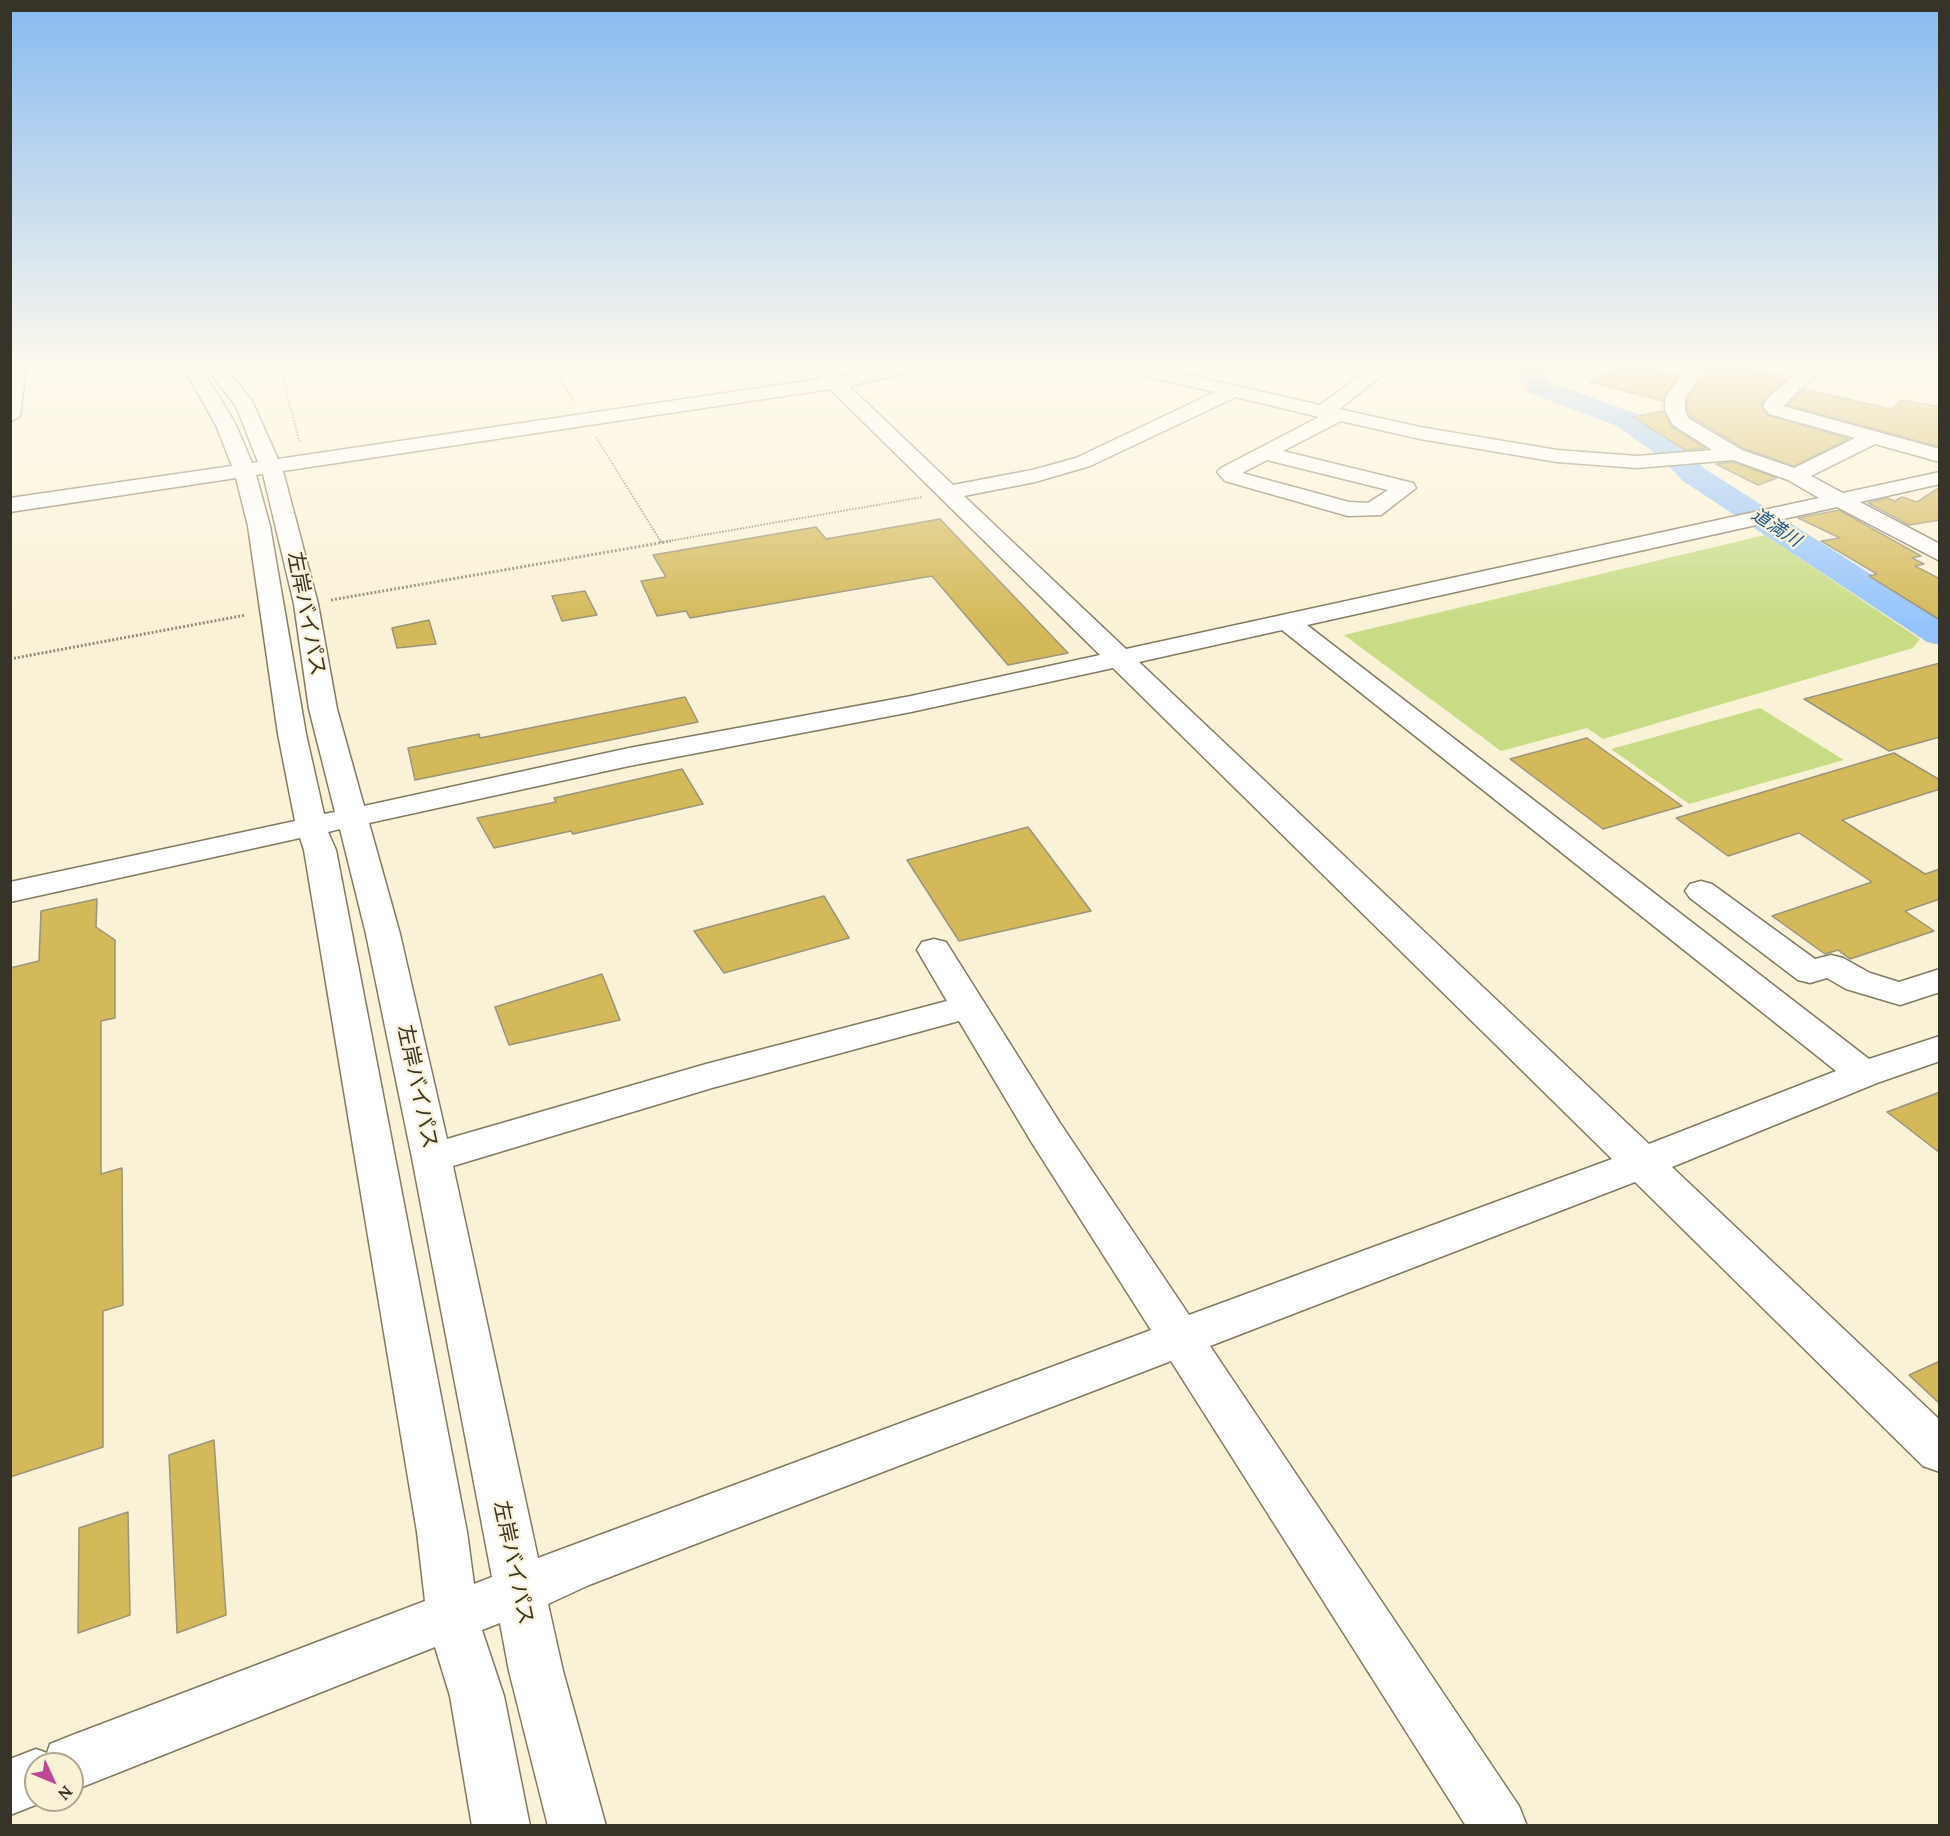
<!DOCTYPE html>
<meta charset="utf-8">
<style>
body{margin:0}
#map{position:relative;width:1950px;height:1836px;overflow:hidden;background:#faf2d6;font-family:Lora,serif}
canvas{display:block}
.frame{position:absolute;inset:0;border:12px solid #363329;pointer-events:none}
.north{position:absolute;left:24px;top:1752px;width:60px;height:60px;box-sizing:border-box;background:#faf2d6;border:2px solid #aca691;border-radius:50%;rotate:134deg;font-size:16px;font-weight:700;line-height:24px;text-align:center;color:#363329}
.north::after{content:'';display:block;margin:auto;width:21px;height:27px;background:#c14698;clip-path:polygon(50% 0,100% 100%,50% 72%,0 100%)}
</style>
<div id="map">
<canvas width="1950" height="1836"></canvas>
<div class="frame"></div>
<div class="north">N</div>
</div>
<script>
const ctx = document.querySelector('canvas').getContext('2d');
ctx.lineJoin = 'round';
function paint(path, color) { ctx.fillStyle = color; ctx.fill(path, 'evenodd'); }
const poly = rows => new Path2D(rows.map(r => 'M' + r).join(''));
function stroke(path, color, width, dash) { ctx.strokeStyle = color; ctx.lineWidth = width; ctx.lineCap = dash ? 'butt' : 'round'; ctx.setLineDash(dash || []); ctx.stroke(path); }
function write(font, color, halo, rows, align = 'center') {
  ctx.font = font + ' Lora,"Noto Sans JP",serif'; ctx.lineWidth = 4.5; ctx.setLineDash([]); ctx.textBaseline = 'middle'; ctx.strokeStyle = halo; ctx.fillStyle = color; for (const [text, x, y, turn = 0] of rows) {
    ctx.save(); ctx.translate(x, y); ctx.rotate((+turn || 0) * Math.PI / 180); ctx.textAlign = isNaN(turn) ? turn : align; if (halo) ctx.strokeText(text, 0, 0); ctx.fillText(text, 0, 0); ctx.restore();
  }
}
const green = poly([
 [1765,535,1920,639,1913,648,1603,739,1587,728,1501,751,1344,635],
 [1760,708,1844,760,1689,804,1611,749]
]);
const river = poly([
 [1515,365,1541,365,1546,381,1637,414,1679,444,1705,469,1940,618,1940,645,1927,642,1683,481,1659,456,1617,426,1527,392,1516,374,1515,365]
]);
const building = poly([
 [1622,365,1657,365,1653,370,1679,375,1663,401,1590,382,1622,365],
 [1713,365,1732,365,1782,376,1780,378,1785,379,1761,405,1767,415,1849,439,1794,466,1743,448,1690,416,1687,410,1687,399,1713,365],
 [1804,389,1891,409,1902,400,1940,407,1940,447,1787,405,1804,389],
 [1663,411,1672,427,1705,448,1685,450,1633,417,1663,411],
 [1733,462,1777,478,1758,485,1716,464,1733,462],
 [1940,487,1940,520,1909,525,1868,503,1887,498,1895,501,1902,497,1917,502,1940,487],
 [1839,510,1921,556,1912,558,1924,564,1915,566,1940,579,1940,620,1869,576,1877,574,1821,541,1840,538,1798,518,1839,510],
 [940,519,1068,653,1008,665,932,576,690,618,686,611,657,616,641,581,666,577,653,555,816,527,826,539,940,519],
 [585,591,597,615,562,621,552,596,585,591],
 [429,620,436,644,397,648,392,628,429,620],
 [1940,663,1940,737,1889,751,1804,699,1940,663],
 [685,697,698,722,415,780,408,748,479,734,480,738,685,697],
 [1587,738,1682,806,1603,829,1510,759,1587,738],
 [1894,753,1940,780,1940,789,1842,820,1925,874,1940,869,1940,899,1905,911,1934,931,1850,959,1838,950,1825,954,1772,916,1872,882,1799,833,1728,856,1676,818,1894,753],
 [682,769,703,804,573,834,571,831,494,848,477,818,556,802,554,798,682,769],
 [1028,827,1091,911,959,941,907,860,1028,827],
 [824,896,849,938,724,973,694,931,824,896],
 [97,899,96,927,115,940,115,1018,101,1021,101,1174,122,1168,123,1305,103,1311,103,1447,10,1477,10,968,39,961,41,911,97,899],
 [602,974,620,1020,509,1045,495,1007,602,974],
 [1940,1092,1940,1153,1887,1112,1940,1092],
 [1940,1361,1940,1404,1909,1375,1940,1361],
 [214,1440,226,1615,177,1633,169,1455,214,1440],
 [128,1512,130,1615,78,1633,79,1528,128,1512]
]);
const pathFar1 = poly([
 [279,365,300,443],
 [551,365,575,403],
 [596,437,661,542],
 [663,542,923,497]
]);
const path = poly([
 [660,541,662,544],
 [331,600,671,541],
 [10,659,246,615]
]);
const minor = poly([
 [10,365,26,367,20,416,10,422,10,365],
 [182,365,200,365,236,425,252,463,258,462,236,406,204,365,223,365,252,401,278,459,820,379,807,365,827,365,839,377,894,365,927,365,924,369,849,386,953,485,1032,470,1076,458,1215,392,1113,369,1110,365,1145,365,1320,405,1374,365,1395,365,1339,409,1420,427,1557,450,1637,456,1712,450,1673,425,1665,410,1665,398,1689,365,1708,365,1685,398,1685,410,1688,418,1742,450,1794,468,1855,438,1769,414,1763,406,1769,397,1805,365,1825,365,1783,406,1940,449,1940,462,1875,444,1811,476,1843,493,1940,472,1940,484,1860,502,1940,544,1940,561,1837,507,1307,625,1869,1059,1940,1036,1940,1061,1877,1083,1672,1167,1940,1420,1940,1472,1923,1466,1635,1182,1210,1346,1519,1806,1527,1826,1466,1826,1171,1361,589,1585,548,1604,563,1671,606,1826,548,1826,509,1671,500,1623,482,1630,504,1696,530,1826,472,1826,450,1696,435,1647,72,1791,72,1764,36,1764,36,1800,48,1800,10,1815,10,1759,36,1749,47,1753,50,1744,70,1736,425,1601,417,1532,304,850,300,838,10,902,10,882,295,821,278,734,248,526,236,478,10,512,10,498,232,466,216,425,182,365],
 [830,389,1100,655,911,696,629,748,364,806,337,709,318,604,283,471,830,389],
 [1236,397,1319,417,1221,468,1217,472,1225,481,1348,516,1381,515,1416,488,1413,483,1283,451,1341,421,1420,439,1557,462,1637,468,1733,460,1788,480,1819,498,1126,649,964,496,1035,482,1090,466,1236,397],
 [1267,460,1388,490,1368,503,1349,502,1242,473,1267,460],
 [263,474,294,604,309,709,335,812,324,814,306,734,270,526,256,475,263,474],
 [1282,630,1836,1071,1649,1144,1139,662,1282,630],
 [1113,668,1612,1159,1189,1315,1060,1123,946,942,934,939,922,942,917,950,947,1001,706,1064,447,1139,400,934,369,823,629,766,911,712,1113,668],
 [340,829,366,934,412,1158,492,1577,474,1584,467,1532,336,850,328,832,340,829],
 [959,1021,1032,1143,1151,1330,538,1558,453,1166,712,1088,959,1021],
 [1913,365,1940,365,1940,376,1916,369,1913,365],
 [1701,881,1712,884,1815,959,1831,955,1843,958,1870,973,1899,982,1940,969,1940,992,1900,1005,1846,989,1827,978,1810,983,1798,980,1690,898,1685,891,1690,884,1701,881]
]);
const farWaternames = [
 ["道満川",1776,528,33]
];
const streetNames = [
 ["左岸バイパス",306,614,79],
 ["左岸バイパス",417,1087,78],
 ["左岸バイパス",513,1563,78]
];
paint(green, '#c7dc85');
paint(river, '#95c4fd');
paint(building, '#d3b959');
stroke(building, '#9b947a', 1.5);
stroke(minor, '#817a61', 3);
stroke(pathFar1, '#908b78', 2, [1.5, 1.5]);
stroke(path, '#908b78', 3, [2, 2]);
paint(minor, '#fff');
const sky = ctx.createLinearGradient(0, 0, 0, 622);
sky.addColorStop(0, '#87baf0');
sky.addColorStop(0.59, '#fdf9ed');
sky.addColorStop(1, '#fdf9ed00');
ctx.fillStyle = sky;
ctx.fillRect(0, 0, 1950, 622);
write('italic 18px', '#195494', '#faf2d6', farWaternames);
write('21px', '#363329', '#faf2d6', streetNames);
</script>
